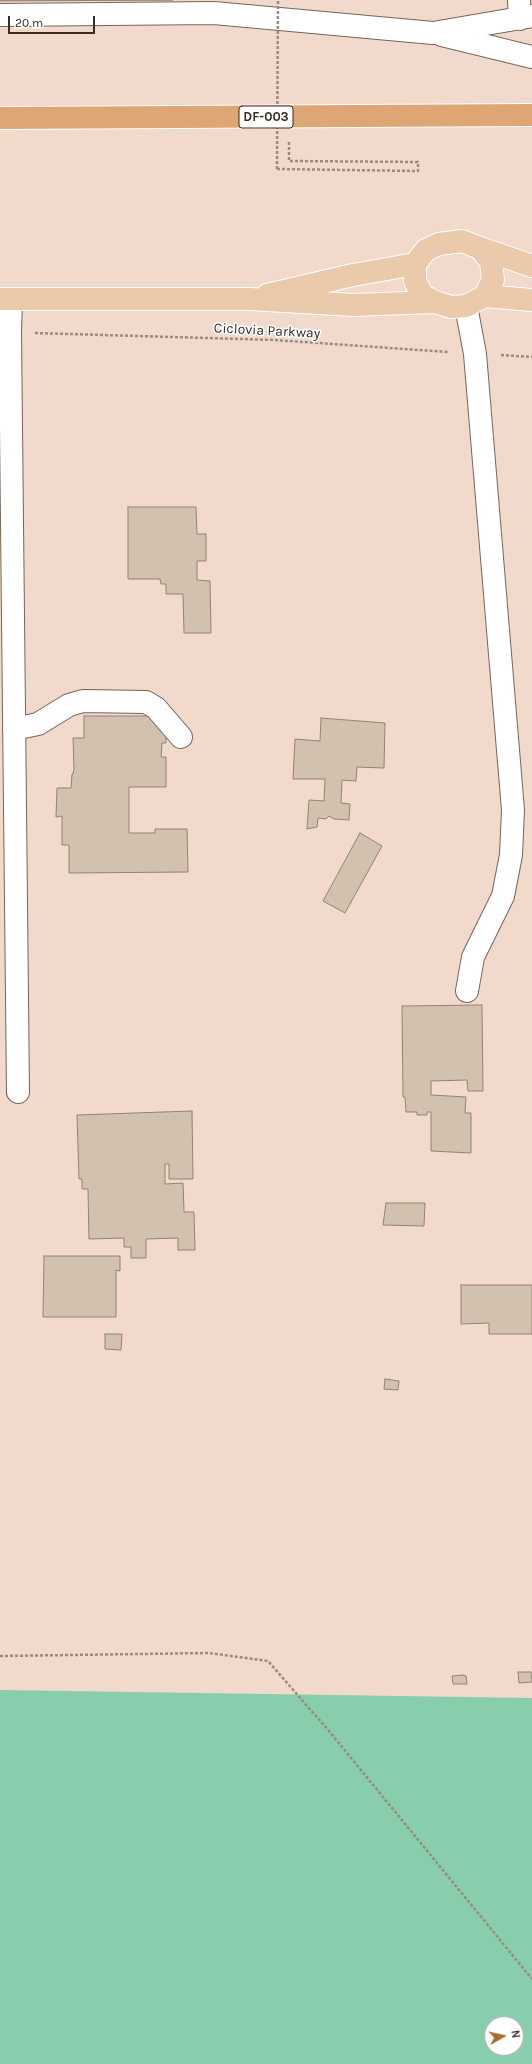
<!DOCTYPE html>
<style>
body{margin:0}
#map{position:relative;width:532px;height:2064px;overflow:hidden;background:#f1d9cc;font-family:Karla,sans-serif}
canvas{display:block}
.north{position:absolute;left:484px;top:2016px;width:40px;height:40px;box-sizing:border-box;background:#fff;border:1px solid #afaba9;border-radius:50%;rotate:81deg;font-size:11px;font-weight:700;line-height:16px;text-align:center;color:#362d28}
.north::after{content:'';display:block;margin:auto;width:14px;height:18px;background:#ab6e32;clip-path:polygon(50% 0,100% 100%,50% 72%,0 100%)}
.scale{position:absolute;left:8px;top:16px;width:87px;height:18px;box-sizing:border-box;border:2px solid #362d28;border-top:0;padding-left:5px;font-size:12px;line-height:14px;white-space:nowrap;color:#362d28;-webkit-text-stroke:3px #fff;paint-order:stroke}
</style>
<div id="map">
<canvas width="532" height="2064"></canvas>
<div class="north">N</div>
<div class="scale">20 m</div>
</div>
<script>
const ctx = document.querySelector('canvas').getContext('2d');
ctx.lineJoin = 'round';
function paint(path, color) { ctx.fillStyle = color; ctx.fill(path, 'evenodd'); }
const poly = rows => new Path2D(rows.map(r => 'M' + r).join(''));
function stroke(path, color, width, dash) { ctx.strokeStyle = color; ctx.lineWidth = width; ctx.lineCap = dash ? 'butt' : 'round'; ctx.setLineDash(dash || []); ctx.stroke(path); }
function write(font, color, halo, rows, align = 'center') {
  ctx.font = font + ' Karla,sans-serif'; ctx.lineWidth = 3; ctx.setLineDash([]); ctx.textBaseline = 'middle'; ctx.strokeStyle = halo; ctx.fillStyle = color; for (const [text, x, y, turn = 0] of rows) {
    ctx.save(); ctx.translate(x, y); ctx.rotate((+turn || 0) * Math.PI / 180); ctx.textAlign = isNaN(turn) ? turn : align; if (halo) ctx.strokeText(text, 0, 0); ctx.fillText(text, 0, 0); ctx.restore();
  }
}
const green = poly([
 [0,1690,532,1698,532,2064,0,2064],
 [492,2024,516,2024,516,2048,492,2048]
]);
const building = poly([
 [0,0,173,0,0,1,0,0],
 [128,507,196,507,197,534,206,534,206,561,197,561,197,580,210,581,211,633,184,633,183,594,166,594,166,584,161,584,160,579,128,579,128,507],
 [84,716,166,716,166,743,162,743,161,757,166,757,166,787,129,787,129,833,155,833,155,829,187,829,188,872,69,873,69,845,62,845,62,816,56,817,57,788,71,788,72,774,73,774,74,769,73,738,84,738,84,716],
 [321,718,385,723,384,768,357,767,356,781,342,780,341,803,350,804,349,820,334,819,329,816,326,819,318,818,317,827,307,829,309,800,324,801,325,779,293,779,295,739,320,741,321,718],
 [360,833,382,846,345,913,323,901,360,833],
 [482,1005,483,1091,468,1091,467,1080,431,1081,431,1095,466,1097,465,1113,471,1113,471,1153,431,1151,431,1112,427,1112,427,1115,417,1115,417,1112,406,1112,405,1097,403,1097,402,1006,482,1005],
 [192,1111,193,1179,169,1179,169,1164,165,1164,165,1184,183,1183,184,1212,194,1212,195,1250,178,1250,178,1238,146,1239,146,1258,131,1258,131,1247,124,1247,124,1238,89,1239,88,1189,82,1189,82,1179,79,1179,77,1115,192,1111],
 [386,1203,425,1203,424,1226,383,1225,386,1203],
 [44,1256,120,1256,120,1271,116,1270,116,1317,43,1317,44,1256],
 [461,1285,532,1285,532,1334,489,1334,489,1323,461,1324,461,1285],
 [105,1334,122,1334,121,1350,105,1349,105,1334],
 [385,1379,399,1381,398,1390,384,1389,385,1379],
 [518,1672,531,1672,532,1682,519,1683,518,1672],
 [463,1675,466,1676,467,1684,453,1684,452,1676,463,1675]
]);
const path = poly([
 [277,169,418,171,418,162,289,161,289,142],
 [35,333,275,340,448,352],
 [501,355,532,357],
 [0,1656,209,1653,268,1661,329,1731,532,1979]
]);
const minor = poly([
 [519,0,520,19],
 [0,15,214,13,433,33,532,16],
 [442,35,532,57],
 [11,300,10,332,18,1092],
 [466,306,475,354,513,810,511,855,503,896,473,957,467,991],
 [14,729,38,724,69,705,83,701,146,702,156,708,181,737]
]);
const major = poly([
 [462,241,480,248,491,262,493,280,485,296,466,306,451,307,435,302,422,295,415,281,415,264,426,250,439,244,462,241],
 [480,248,532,266],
 [267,295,353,275,415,264],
 [485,296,532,300],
 [0,299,250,299,353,305,435,302]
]);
const highway = poly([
 [0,118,532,115]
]);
const pathBridge = poly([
 [277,169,278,0]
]);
const shields = [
 [266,117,54]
];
const shieldNames = [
 ["DF-003",266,117]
];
const streetNames = [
 ["Ciclovia Parkway",267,331,3]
];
paint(green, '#88cead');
paint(building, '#d2c1ae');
stroke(building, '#938371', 1);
stroke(minor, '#796459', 24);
stroke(major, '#fff', 24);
stroke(highway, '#fff', 24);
stroke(path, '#9b8a80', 2.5, [3, 2]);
stroke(minor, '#fff', 22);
stroke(major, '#ebcaac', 22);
stroke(highway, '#dea675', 22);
stroke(pathBridge, '#9b8a80', 2.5, [3, 2]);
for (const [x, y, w] of shields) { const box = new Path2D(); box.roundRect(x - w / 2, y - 11, w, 22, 3); ctx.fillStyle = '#fff'; ctx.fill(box); stroke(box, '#362d28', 1); }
write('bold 13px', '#362d28', null, shieldNames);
write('14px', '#362d28', '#fff', streetNames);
</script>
